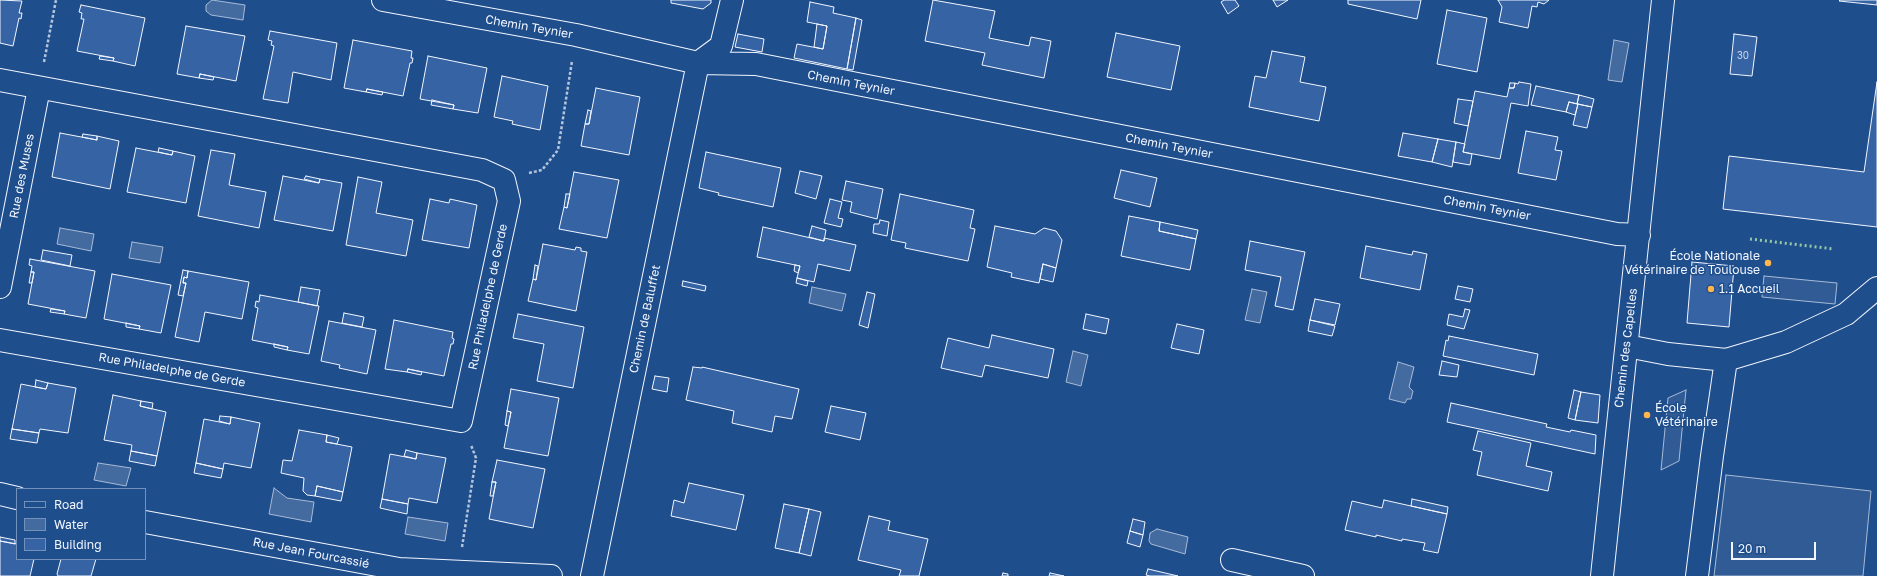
<!DOCTYPE html>
<meta charset="utf-8">
<style>
body{margin:0}
#map{position:relative;width:1877px;height:576px;overflow:hidden;background:#1f4e8c;font-family:"Golos Text",sans-serif}
canvas{display:block}
.legend{position:absolute;left:16px;top:488px;width:130px;height:72px;box-sizing:border-box;background:#1f4e8c;border:1px solid #7391ba;margin:0;padding:5px 7px;list-style:none;font-size:12px;color:#f2f6ff}
.legend li{display:flex;align-items:center;gap:8px;height:20px}
.legend b{width:20px;border:1px solid #7391ba}
.scale{position:absolute;left:1731px;top:542px;width:85px;height:18px;box-sizing:border-box;border:2px solid #f2f6ff;border-top:0;padding-left:5px;font-size:12px;line-height:14px;white-space:nowrap;color:#f2f6ff;-webkit-text-stroke:3px #1f4e8c;paint-order:stroke}
</style>
<div id="map">
<canvas width="1877" height="576"></canvas>
<ul class="legend">
<li><b style="height:5px;background:#1f4e8c"></b>Road</li>
<li><b style="height:11px;background:#446ba0"></b>Water</li>
<li><b style="height:11px;background:#3563a3"></b>Building</li>
</ul>
<div class="scale">20 m</div>
</div>
<script>
const ctx = document.querySelector('canvas').getContext('2d');
ctx.lineJoin = 'round';
function paint(path, color) { ctx.fillStyle = color; ctx.fill(path, 'evenodd'); }
const poly = rows => new Path2D(rows.map(r => 'M' + r).join(''));
function stroke(path, color, width, dash) { ctx.strokeStyle = color; ctx.lineWidth = width; ctx.lineCap = dash ? 'butt' : 'round'; ctx.setLineDash(dash || []); ctx.stroke(path); }
function write(font, color, halo, rows, align = 'center') {
  ctx.font = font + ' "Golos Text",sans-serif'; ctx.lineWidth = 3; ctx.setLineDash([]); ctx.textBaseline = 'middle'; ctx.strokeStyle = halo; ctx.fillStyle = color; for (const [text, x, y, turn = 0] of rows) {
    ctx.save(); ctx.translate(x, y); ctx.rotate((+turn || 0) * Math.PI / 180); ctx.textAlign = isNaN(turn) ? turn : align; if (halo) ctx.strokeText(text, 0, 0); ctx.fillText(text, 0, 0); ctx.restore();
  }
}
const built = poly([
 [1764,276,1837,283,1835,304,1762,297,1764,276],
 [1686,390,1679,461,1661,470,1668,398,1686,390],
 [1726,475,1871,491,1863,576,1714,576,1726,475]
]);
const water = poly([
 [212,0,245,5,243,20,211,15,206,11,206,5,212,0],
 [1614,40,1629,43,1622,82,1608,80,1614,40],
 [60,228,94,234,91,251,57,244,60,228],
 [132,242,163,247,160,263,129,258,132,242],
 [812,287,846,294,842,311,809,303,812,287],
 [1252,289,1267,292,1260,323,1245,320,1252,289],
 [1073,351,1088,355,1081,386,1066,382,1073,351],
 [1398,362,1414,367,1409,387,1413,391,1411,399,1407,399,1405,403,1389,399,1398,362],
 [98,463,131,468,126,486,94,480,98,463],
 [274,488,287,498,314,502,311,522,269,514,274,488],
 [408,517,448,523,445,541,405,534,408,517],
 [1157,529,1188,537,1185,554,1151,544,1149,541,1150,533,1157,529]
]);
const building = poly([
 [0,0,22,1,19,13,22,13,21,19,19,18,13,46,0,43,0,0],
 [671,0,711,0,711,3,703,9,671,3,671,0],
 [933,0,995,11,989,38,1029,46,1031,37,1051,41,1044,78,982,65,985,53,925,41,933,0],
 [1224,0,1235,0,1239,6,1228,14,1221,2,1224,0],
 [1273,0,1288,0,1277,7,1273,0],
 [1348,0,1421,0,1417,19,1348,4,1348,0],
 [1498,0,1549,0,1544,4,1538,2,1537,7,1532,6,1528,28,1499,22,1502,7,1498,0],
 [1840,0,1877,0,1877,5,1839,1,1840,0],
 [810,2,834,7,833,13,856,18,847,69,794,58,797,44,823,49,827,26,807,22,810,2],
 [81,5,145,18,135,66,113,61,114,58,77,51,84,19,81,19,82,13,79,12,81,5],
 [1447,10,1487,18,1477,72,1437,64,1447,10],
 [856,18,862,20,853,70,847,69,856,18],
 [817,24,827,26,823,49,814,47,817,24],
 [186,26,245,36,236,81,200,74,199,78,177,74,186,26],
 [270,31,337,43,331,80,293,72,288,103,263,99,274,46,271,45,272,41,268,40,270,31],
 [1116,33,1180,46,1171,90,1107,77,1116,33],
 [738,34,764,39,762,52,735,47,738,34],
 [1734,34,1757,37,1752,76,1730,74,1734,34],
 [353,40,412,51,411,58,413,58,412,63,410,63,403,96,367,89,366,92,344,88,353,40],
 [1272,51,1305,57,1300,82,1326,87,1319,121,1249,107,1255,76,1266,78,1272,51],
 [100,56,114,58,113,61,99,59,100,56],
 [428,56,487,68,478,113,453,109,454,105,420,99,428,56],
 [200,74,214,77,213,80,199,78,200,74],
 [502,76,548,86,540,130,512,124,513,121,494,117,502,76],
 [1519,82,1531,84,1528,106,1511,103,1500,159,1463,152,1475,91,1507,97,1509,88,1514,88,1515,83,1518,84,1519,82],
 [1877,82,1877,227,1723,209,1729,156,1864,172,1877,82],
 [1510,83,1515,83,1514,88,1509,88,1510,83],
 [1536,86,1579,95,1577,104,1569,102,1566,112,1531,105,1536,86],
 [596,88,640,97,629,155,581,146,585,124,589,124,596,88],
 [367,89,383,92,382,95,366,92,367,89],
 [1579,95,1594,99,1592,107,1577,104,1579,95],
 [1458,99,1473,101,1468,126,1454,123,1458,99],
 [432,100,454,105,453,109,431,105,432,100],
 [1569,102,1578,104,1575,115,1566,112,1569,102],
 [1578,104,1592,107,1587,128,1573,125,1578,104],
 [588,110,591,111,589,124,585,124,588,110],
 [1526,131,1558,137,1555,150,1562,151,1556,180,1518,173,1526,131],
 [60,133,97,140,97,136,119,141,110,189,52,177,60,133],
 [1403,133,1438,139,1432,162,1398,156,1403,133],
 [83,134,97,136,97,140,82,137,83,134],
 [1438,139,1456,142,1452,167,1432,162,1438,139],
 [1456,142,1465,144,1463,152,1472,154,1470,165,1453,162,1456,142],
 [136,148,172,155,173,151,195,156,186,203,127,192,136,148],
 [159,148,173,151,172,155,158,152,159,148],
 [211,150,235,154,229,185,266,192,259,228,198,216,211,150],
 [706,152,781,168,773,207,718,195,719,193,699,188,706,152],
 [1121,170,1157,178,1150,207,1114,198,1121,170],
 [800,171,822,176,816,199,795,193,800,171],
 [574,172,619,180,607,238,559,229,564,207,567,208,574,172],
 [283,176,319,183,320,179,342,183,333,231,274,220,283,176],
 [306,176,320,179,319,183,304,179,306,176],
 [358,177,382,182,376,213,413,220,406,256,346,245,358,177],
 [846,181,883,189,877,219,850,212,852,202,842,200,846,181],
 [566,194,570,194,567,208,564,207,566,194],
 [900,194,974,210,970,228,975,229,968,261,905,248,906,243,891,240,900,194],
 [430,199,449,203,450,199,477,205,469,248,422,240,430,199],
 [830,199,842,202,838,218,843,219,841,227,824,223,830,199],
 [1129,216,1160,222,1159,231,1196,239,1190,270,1121,256,1129,216],
 [880,220,889,222,887,236,873,233,874,224,879,224,880,220],
 [1160,222,1198,230,1196,239,1159,231,1160,222],
 [812,226,826,230,824,241,809,237,812,226],
 [995,226,1035,234,1044,228,1056,231,1062,240,1056,268,1043,264,1039,283,1011,277,1012,273,987,267,995,226],
 [763,227,824,241,824,238,856,245,850,271,818,264,814,282,797,278,800,266,757,257,763,227],
 [1250,241,1305,252,1293,310,1275,306,1281,277,1245,270,1250,241],
 [543,244,575,250,576,247,581,248,581,251,587,252,576,311,528,301,533,279,536,280,543,244],
 [1366,246,1412,255,1413,251,1427,254,1420,290,1360,278,1366,246],
 [43,250,72,255,70,266,41,260,43,250],
 [30,259,95,271,86,318,64,314,65,311,28,304,34,272,31,272,32,266,29,265,30,259],
 [1692,262,1734,266,1729,327,1687,323,1692,262],
 [1043,264,1056,268,1053,282,1040,279,1043,264],
 [535,265,538,266,536,280,533,279,535,265],
 [795,265,800,266,798,273,794,271,795,265],
 [183,270,188,271,187,278,184,277,183,283,186,283,183,296,178,295,183,270],
 [188,271,249,282,242,319,205,312,199,342,175,337,186,283,183,283,184,277,187,278,188,271],
 [31,272,34,272,32,283,29,283,31,272],
 [112,274,171,285,161,333,139,329,140,326,104,319,112,274],
 [797,278,808,281,807,286,796,283,797,278],
 [683,281,706,286,705,291,682,286,683,281],
 [1458,286,1473,289,1470,302,1455,299,1458,286],
 [301,287,320,290,317,306,298,302,301,287],
 [867,292,875,294,868,328,859,325,867,292],
 [260,295,319,306,309,354,287,350,288,347,252,340,258,308,255,307,256,301,259,302,260,295],
 [1315,299,1340,304,1335,325,1310,320,1315,299],
 [51,309,65,311,64,314,50,312,51,309],
 [1465,309,1470,310,1464,329,1447,325,1449,314,1463,317,1465,309],
 [344,313,364,317,362,327,342,323,344,313],
 [518,314,584,327,573,388,537,381,544,344,513,338,518,314],
 [1086,314,1109,319,1106,334,1083,329,1086,314],
 [394,320,453,332,452,338,454,339,453,344,451,344,444,376,408,369,407,372,385,369,394,320],
 [1310,320,1335,326,1332,336,1308,331,1310,320],
 [329,321,376,330,367,374,339,368,340,365,321,361,329,321],
 [126,323,140,326,139,329,126,327,126,323],
 [1177,324,1204,330,1199,354,1171,348,1177,324],
 [992,335,1054,349,1048,378,985,365,982,377,941,368,948,338,989,348,992,335],
 [1449,336,1538,354,1534,375,1443,356,1446,340,1448,341,1449,336],
 [274,344,288,347,287,350,274,347,274,344],
 [1442,361,1459,365,1457,377,1439,375,1442,361],
 [693,367,702,368,702,367,799,389,792,419,775,416,772,432,732,423,734,411,686,400,693,367],
 [408,369,422,372,421,375,407,372,408,369],
 [655,376,669,378,667,392,652,389,655,376],
 [36,380,48,383,46,389,35,387,36,380],
 [48,383,76,388,68,433,40,429,39,433,12,429,21,384,46,389,48,383],
 [511,389,559,398,548,456,504,448,511,412,507,411,511,389],
 [1574,390,1581,392,1575,420,1568,418,1574,390],
 [1581,392,1600,395,1598,423,1575,420,1581,392],
 [113,395,141,401,140,406,166,412,157,456,131,451,132,445,104,440,113,395],
 [141,401,153,403,152,409,140,406,141,401],
 [1451,403,1547,424,1546,427,1570,432,1571,430,1596,435,1595,454,1447,422,1451,403],
 [831,406,866,413,860,440,825,432,831,406],
 [507,411,511,412,508,426,505,425,507,411],
 [220,416,231,417,230,424,219,421,220,416],
 [231,417,260,423,251,468,224,463,223,469,196,463,204,419,230,424,231,417],
 [12,429,39,433,37,443,10,439,12,429],
 [299,430,327,435,326,442,352,447,343,492,317,486,315,496,307,495,303,491,304,478,281,473,283,460,292,461,299,430],
 [1478,431,1531,443,1526,466,1552,472,1548,491,1477,475,1482,452,1473,450,1478,431],
 [327,435,339,438,337,444,326,442,327,435],
 [406,450,417,453,416,459,404,456,406,450],
 [131,451,157,456,155,466,129,461,131,451],
 [417,453,446,458,437,503,409,498,408,504,382,499,390,454,416,459,417,453],
 [497,460,545,469,533,528,489,519,496,482,492,482,497,460],
 [196,463,223,469,221,478,194,473,196,463],
 [492,482,496,482,493,496,490,496,492,482],
 [689,483,744,495,736,530,671,516,674,500,684,503,689,483],
 [317,486,343,492,341,501,315,496,317,486],
 [382,499,408,504,407,514,380,508,382,499],
 [1412,499,1448,507,1447,514,1411,506,1412,499],
 [1384,500,1447,514,1438,553,1423,550,1425,543,1402,539,1402,541,1376,535,1376,537,1345,530,1352,501,1382,508,1384,500],
 [784,504,809,509,799,553,775,548,784,504],
 [809,509,821,512,811,556,799,553,809,509],
 [869,516,890,521,888,530,928,539,919,576,899,576,901,570,858,560,869,516],
 [1133,519,1145,522,1143,535,1130,531,1133,519],
 [1130,531,1143,535,1140,547,1127,543,1130,531],
 [0,537,15,540,15,544,0,541,0,537],
 [0,541,17,544,17,559,34,559,30,576,0,576,0,541],
 [61,559,96,559,91,576,58,576,57,574,61,559],
 [1148,569,1178,576,1150,576,1146,575,1148,569],
 [1003,573,1008,574,1008,576,1002,576,1003,573],
 [1050,573,1064,576,1049,576,1050,573]
]);
const path = poly([
 [44,62,56,0],
 [529,173,542,170,558,150,572,61],
 [462,547,476,458,471,445]
]);
const minor = poly([
 [383,0,576,35,698,63,756,64,1617,234,1639,235],
 [698,63,721,46,732,0],
 [0,80,482,170,504,180,509,201,461,421,0,340],
 [0,287,39,88],
 [1627,346,1668,354,1726,360,1786,342,1846,314,1877,288],
 [0,494,17,498],
 [145,522,399,569,551,576],
 [1232,560,1303,576],
 [592,576,698,63],
 [1602,576,1663,0],
 [1697,576,1712,456,1726,360]
]);
const hedge = poly([
 [1750,239,1834,249]
]);
const markers = [
 [1768,263,4,"#ffb74d"],
 [1711,289,4,"#ffb74d"],
 [1647,415,4,"#ffb74d"]
];
const numberNames = [
 ["30",1743,56]
];
const streetNames = [
 ["Chemin Teynier",529,27,10],
 ["Chemin Teynier",851,83,11],
 ["Chemin Teynier",1169,146,11],
 ["Rue des Muses",22,176,-79],
 ["Chemin Teynier",1487,208,11],
 ["Rue Philadelphe de Gerde",488,297,-78],
 ["Chemin de Baluffet",645,319,-78],
 ["Chemin des Capelles",1626,348,-83],
 ["Rue Philadelphe de Gerde",172,370,10],
 ["Rue Jean Fourcassié",311,553,11]
];
const poiNames = [
 ["École Nationale",1760,256,"right"],
 ["Vétérinaire de Toulouse",1760,270,"right"],
 ["1.1 Accueil",1719,289],
 ["École",1655,408],
 ["Vétérinaire",1655,422]
];
paint(built, '#305b95');
stroke(built, '#a8bbd7', 1);
paint(water, '#446ba0');
stroke(water, '#a8bbd7', 1);
paint(building, '#3563a3');
stroke(building, '#f2f6ff', 1);
stroke(minor, '#f2f6ff', 24);
stroke(path, '#b3c4dc', 2.5, [3, 2]);
stroke(minor, '#1f4e8c', 22);
stroke(hedge, '#97c8a6', 3, [2, 3]);
for (const [x, y, r, color] of markers) { const dot = new Path2D(); dot.arc(x, y, r, 0, 2 * Math.PI); ctx.fillStyle = color; ctx.fill(dot); stroke(dot, '#1f4e8c', 1.5); }
write('10px', '#c3d1e8', null, numberNames);
write('12px', '#f2f6ff', '#1f4e8c', streetNames);
write('12px', '#f2f6ff', '#1f4e8c', poiNames, 'left');
</script>
